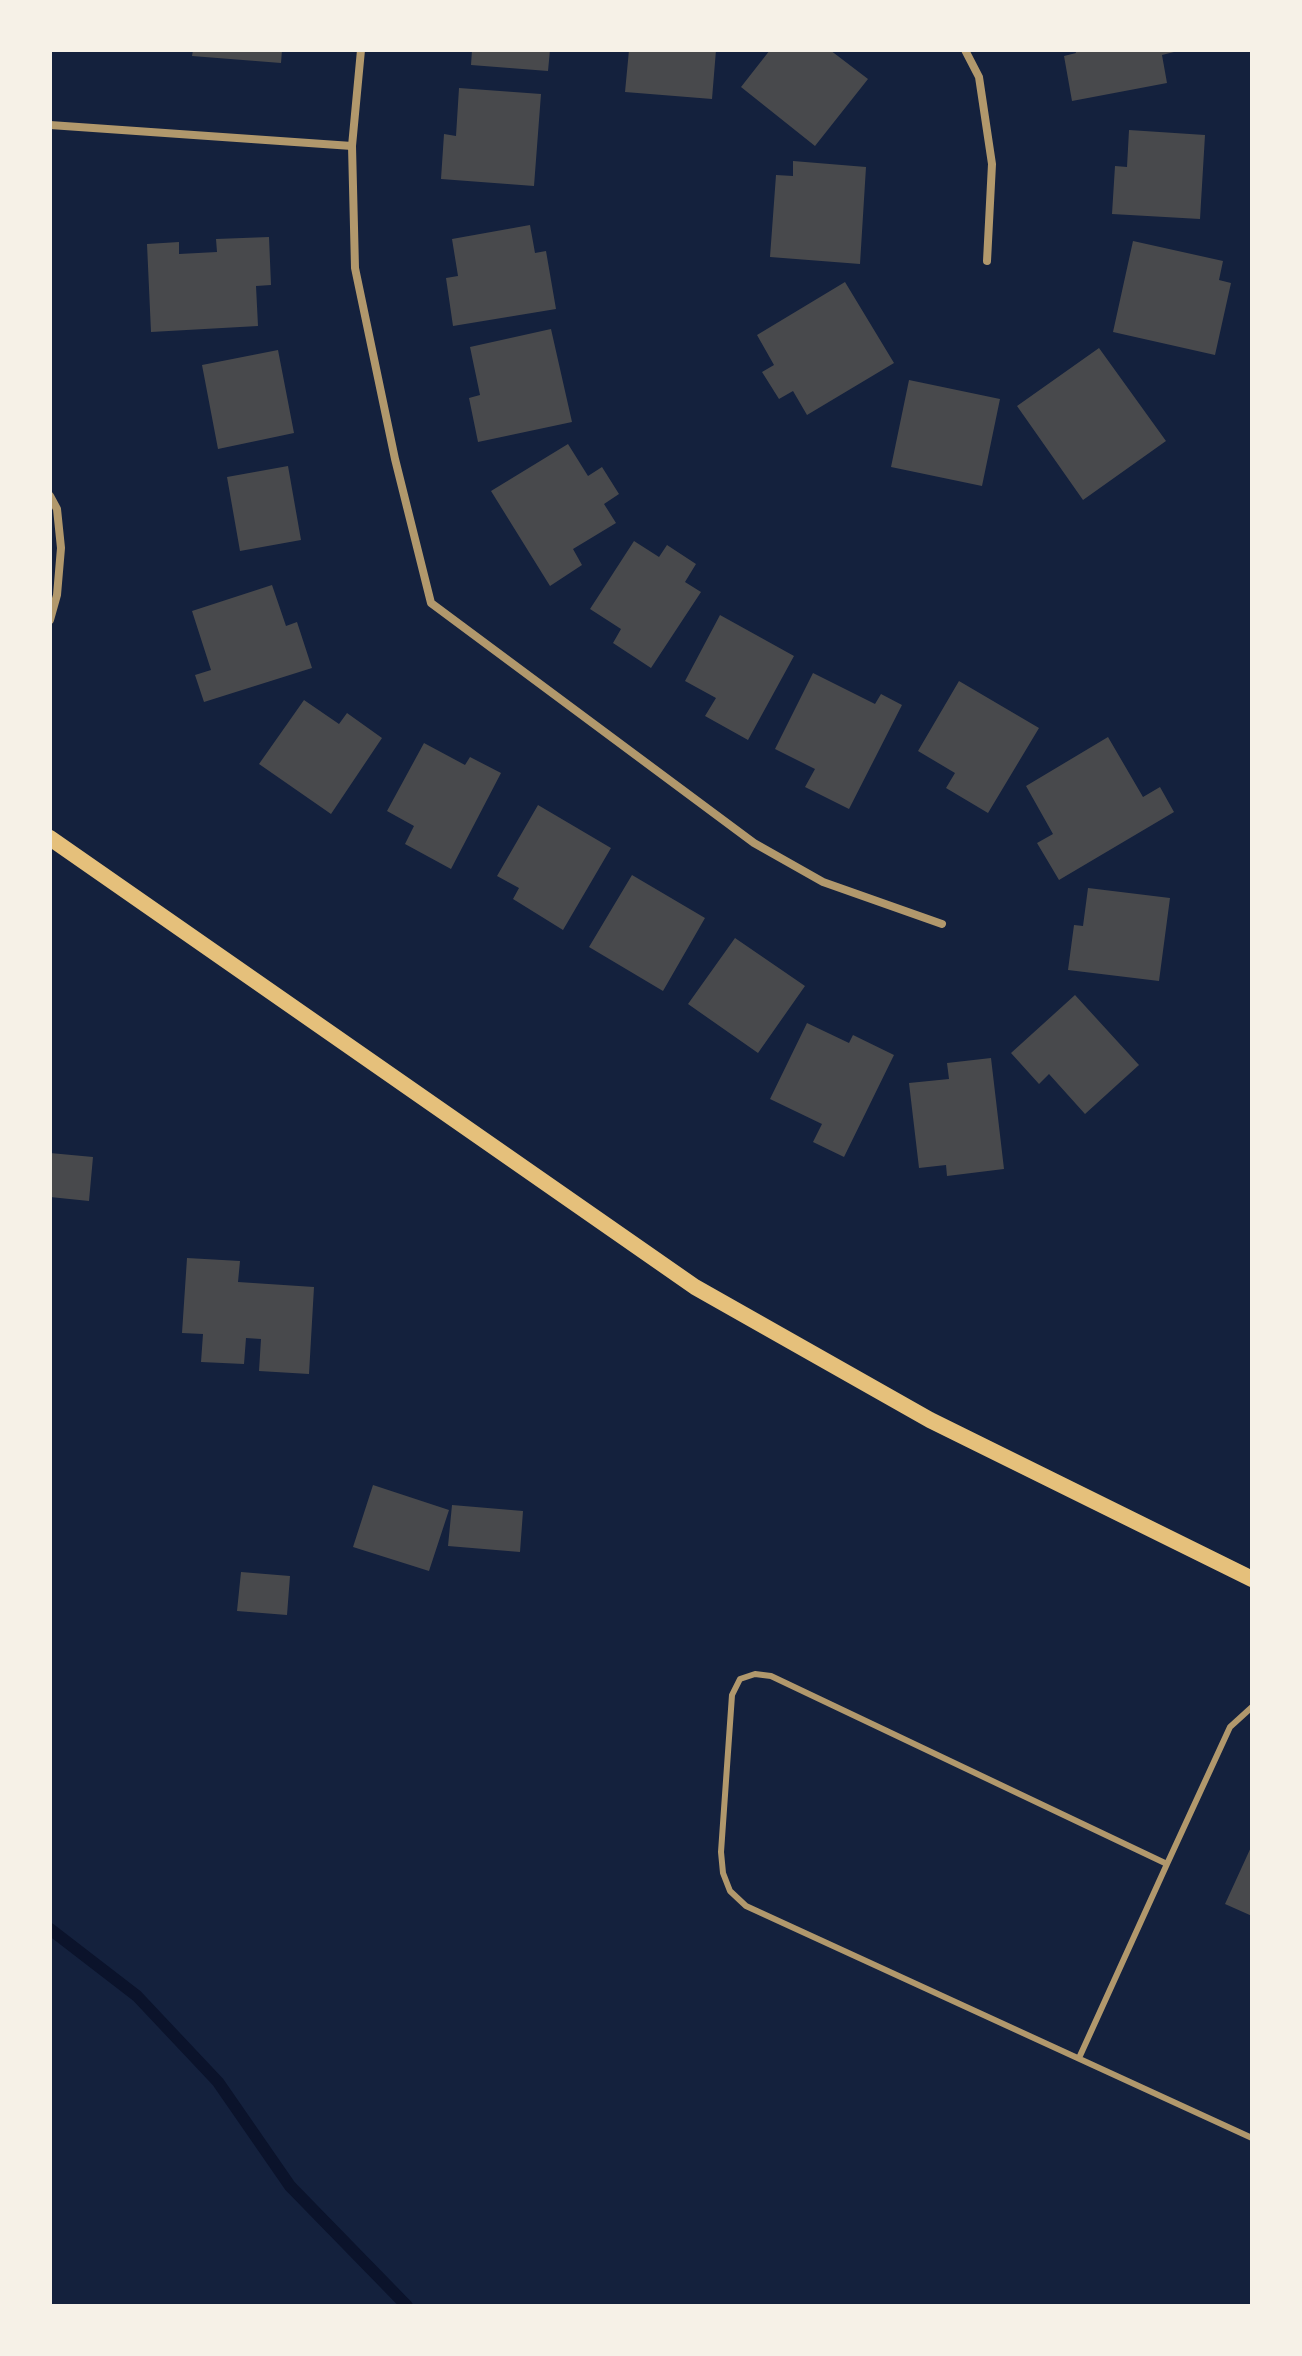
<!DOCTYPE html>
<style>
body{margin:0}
#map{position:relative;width:1302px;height:2356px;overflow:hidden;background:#14213d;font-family:"Open Sans",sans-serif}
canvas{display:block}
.frame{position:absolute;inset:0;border:52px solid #f6f1e7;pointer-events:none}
</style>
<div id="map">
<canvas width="1302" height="2356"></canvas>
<div class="frame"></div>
</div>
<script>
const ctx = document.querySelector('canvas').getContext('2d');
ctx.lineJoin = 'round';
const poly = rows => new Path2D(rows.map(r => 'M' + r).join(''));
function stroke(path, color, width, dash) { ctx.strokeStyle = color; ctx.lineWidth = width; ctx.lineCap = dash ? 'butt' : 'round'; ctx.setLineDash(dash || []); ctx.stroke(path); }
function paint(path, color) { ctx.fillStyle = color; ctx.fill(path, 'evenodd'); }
const stream = poly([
 [50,1929,137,1996,218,2082,290,2186,407,2306]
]);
const building = poly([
 [193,50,282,50,281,63,192,56],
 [472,50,550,50,548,71,471,65],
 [629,50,716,50,712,99,625,92],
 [770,50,830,50,868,79,815,146,741,87],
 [1075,50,1178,50,1178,51,1162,55,1167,83,1072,101,1064,56,1076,53],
 [459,88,541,94,534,186,441,179,444,134,456,136],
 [1129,130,1205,135,1200,219,1112,214,1115,166,1127,167],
 [793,161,866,167,860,264,770,257,776,175,793,176],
 [530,225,535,253,546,251,556,309,453,326,446,278,458,276,452,239],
 [269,237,271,285,256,286,258,326,151,332,147,244,179,242,179,254,217,252,216,239],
 [1133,241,1223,261,1219,280,1231,283,1215,355,1113,332],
 [845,282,894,363,807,415,793,391,779,399,762,372,774,365,757,335],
 [551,329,572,422,478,442,469,398,480,395,470,347],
 [1099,348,1166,441,1083,500,1017,406],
 [278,350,294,433,218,449,202,365],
 [909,380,1000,399,982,486,891,467],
 [568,444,588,476,602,467,619,494,604,504,616,523,573,549,582,565,550,586,491,491],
 [288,466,301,540,240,551,227,477],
 [634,541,659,557,667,545,696,564,685,582,701,592,651,668,613,643,621,629,590,609],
 [272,585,286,626,297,622,312,668,204,702,195,675,211,670,192,611],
 [720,615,794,656,748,740,705,716,716,698,685,681],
 [813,673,875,704,881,694,902,705,849,809,805,787,815,769,775,749],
 [959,681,1039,728,988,813,946,788,955,773,918,751],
 [304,700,339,724,347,713,382,738,331,814,259,764],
 [1108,737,1143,797,1160,787,1174,812,1059,880,1037,843,1053,834,1026,786],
 [424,743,465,765,470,757,501,773,451,869,405,844,414,826,387,811],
 [538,805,611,848,563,930,513,899,519,888,497,876],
 [632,875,705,918,663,991,589,947],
 [1088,888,1170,898,1159,981,1068,970,1074,925,1083,926],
 [735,938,805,986,758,1053,688,1004],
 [1075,995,1139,1065,1085,1114,1049,1074,1039,1084,1011,1053],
 [807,1023,849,1043,853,1035,894,1055,844,1157,813,1142,822,1124,770,1099],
 [991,1058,1004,1169,947,1176,946,1165,919,1168,909,1083,949,1079,947,1063],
 [50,1153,93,1157,89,1201,50,1197],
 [187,1258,240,1261,238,1282,314,1287,309,1374,259,1371,261,1339,246,1338,244,1364,201,1362,203,1334,182,1333],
 [373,1485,449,1510,429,1571,353,1547],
 [452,1505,523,1511,520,1552,448,1546],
 [241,1572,290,1576,287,1615,237,1611],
 [1252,1845,1252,1916,1225,1904]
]);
const service = poly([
 [1252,1707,1230,1727,1167,1864,771,1676,755,1674,740,1679,732,1695,721,1852,723,1873,730,1891,746,1906,1252,2138],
 [1079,2058,1167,1864]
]);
const minor = poly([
 [361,50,352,146,355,268,395,459,431,603,754,843,823,882,942,924],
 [965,50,979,77,992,164,987,261],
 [50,125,352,146],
 [50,496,57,509,61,548,57,595,50,620]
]);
const secondary = poly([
 [50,838,695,1287,930,1420,1252,1579]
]);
stroke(stream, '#0b132b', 12);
paint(building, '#48494c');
stroke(service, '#b1986c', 6);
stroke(minor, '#b1986c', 8);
stroke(secondary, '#e5c07b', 16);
</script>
